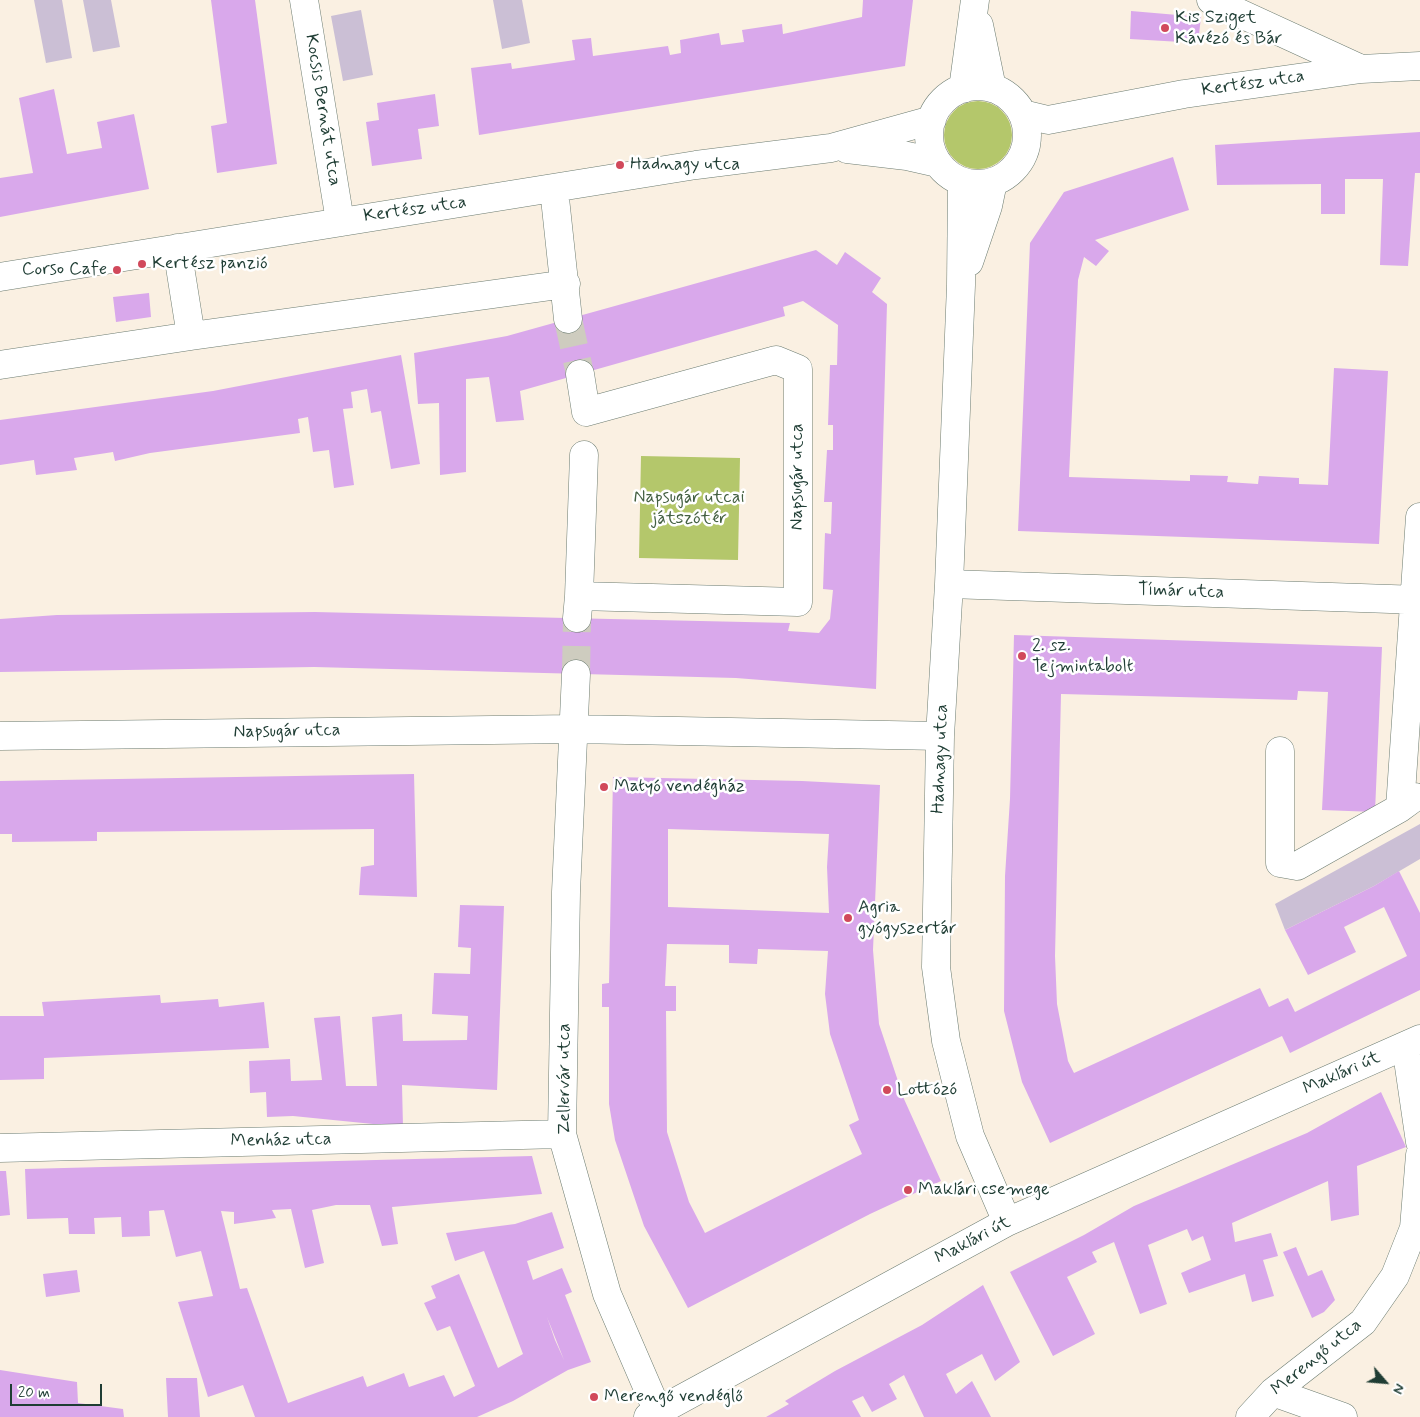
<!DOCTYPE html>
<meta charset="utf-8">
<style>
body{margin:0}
#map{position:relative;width:1420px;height:1417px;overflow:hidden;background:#faf0e2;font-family:Mynerve,sans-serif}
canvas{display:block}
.north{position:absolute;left:1360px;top:1357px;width:50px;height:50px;-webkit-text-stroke:4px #fff;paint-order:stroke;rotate:117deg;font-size:14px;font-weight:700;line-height:20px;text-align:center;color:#1f3d34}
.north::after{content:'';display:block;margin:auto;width:18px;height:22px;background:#1f3d34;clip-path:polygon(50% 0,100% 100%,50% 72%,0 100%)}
.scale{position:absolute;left:10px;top:1384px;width:92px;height:22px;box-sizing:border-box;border:2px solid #1f3d34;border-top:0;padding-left:6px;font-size:15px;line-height:18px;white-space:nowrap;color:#1f3d34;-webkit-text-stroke:4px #fff;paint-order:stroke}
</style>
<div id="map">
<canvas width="1420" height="1417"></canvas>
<div class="north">N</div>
<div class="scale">20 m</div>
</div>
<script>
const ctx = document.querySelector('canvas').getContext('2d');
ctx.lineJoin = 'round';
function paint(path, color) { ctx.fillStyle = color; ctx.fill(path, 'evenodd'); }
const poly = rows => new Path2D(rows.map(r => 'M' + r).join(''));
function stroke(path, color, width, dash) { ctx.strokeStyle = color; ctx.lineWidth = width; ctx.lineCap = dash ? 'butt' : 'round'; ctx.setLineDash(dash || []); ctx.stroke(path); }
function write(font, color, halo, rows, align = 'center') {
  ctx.font = font + ' Mynerve,sans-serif'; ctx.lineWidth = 5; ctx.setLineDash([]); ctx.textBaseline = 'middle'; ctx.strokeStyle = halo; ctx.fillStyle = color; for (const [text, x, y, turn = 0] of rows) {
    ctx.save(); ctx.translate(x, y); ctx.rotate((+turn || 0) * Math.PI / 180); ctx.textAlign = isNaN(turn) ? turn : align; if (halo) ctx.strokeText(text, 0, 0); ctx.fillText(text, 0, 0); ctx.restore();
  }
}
const industrial = poly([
 [34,0,62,0,72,58,46,63],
 [83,0,111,0,120,47,93,52],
 [493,0,522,0,530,43,502,49],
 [361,10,373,75,343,81,331,16],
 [1420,824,1420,859,1374,886,1285,930,1275,904]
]);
const green = poly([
 '944 135a34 34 0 1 1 68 0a34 34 0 1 1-68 0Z',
 [641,456,740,458,738,560,639,558]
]);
const building = poly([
 [211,0,255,0,277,164,217,173,211,126,227,123],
 [863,0,913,0,905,66,479,135,471,68,511,63,512,69,575,60,572,40,591,38,593,56,668,46,670,55,681,53,680,40,719,33,721,45,744,42,742,30,782,24,783,34,862,17],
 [1131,11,1201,17,1198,43,1130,39],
 [54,89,67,154,102,148,97,122,134,114,149,189,0,217,0,178,33,173,19,98],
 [435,94,439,126,418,129,422,159,372,166,366,122,379,120,377,103],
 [1420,132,1420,173,1415,173,1408,266,1380,265,1383,179,1345,179,1345,214,1321,214,1321,184,1217,185,1215,145],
 [1173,157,1189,210,1095,240,1109,251,1096,266,1084,257,1078,280,1069,477,1190,481,1190,475,1228,476,1227,482,1258,484,1259,476,1299,478,1299,484,1328,485,1334,368,1388,371,1379,544,1018,531,1030,243,1064,192],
 [816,250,837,265,845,252,881,278,872,292,887,304,876,689,736,678,314,667,0,672,0,619,57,615,315,612,566,618,790,623,788,631,819,633,830,619,833,590,823,589,825,533,831,534,832,502,824,502,827,450,833,450,833,425,828,425,830,365,837,365,838,325,803,301,783,307,785,316,520,391,524,420,496,422,489,377,466,379,466,472,440,475,439,403,418,404,414,353,507,336],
 [149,293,151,317,116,322,113,297],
 [401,355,420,464,391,469,381,411,371,413,367,389,351,392,353,408,343,409,354,485,334,488,329,450,313,452,308,417,298,419,300,433,150,453,115,461,113,452,74,458,77,470,36,475,34,460,0,465,0,420,213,391],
 [1014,635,1382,647,1375,812,1322,810,1328,692,1298,691,1297,700,1061,694,1055,956,1057,1004,1068,1061,1074,1073,1260,988,1269,1007,1288,998,1295,1012,1407,956,1384,907,1344,927,1356,952,1308,975,1285,930,1374,886,1399,871,1420,913,1420,990,1290,1053,1282,1036,1050,1143,1022,1082,1004,1011,1005,876,1010,799],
 [414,774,417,897,359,895,361,867,374,865,374,829,97,832,97,841,12,842,12,834,0,834,0,781],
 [613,777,802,781,880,785,873,950,879,1024,904,1099,941,1181,870,1214,688,1308,644,1226,615,1140,609,1104,609,1007,602,1007,602,984,609,983],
 [668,829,829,834,827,867,829,913,668,907],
 [667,944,729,945,729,963,757,964,758,949,828,951,825,994,830,1034,859,1120,849,1125,862,1154,705,1233,689,1202,667,1132,666,1011,676,1011,676,986,665,986],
 [460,905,504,906,497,1090,402,1085,403,1127,293,1116,267,1117,266,1092,250,1093,249,1061,290,1059,291,1081,322,1080,314,1018,340,1016,346,1086,377,1086,372,1017,402,1014,403,1041,467,1040,468,1016,432,1014,434,973,470,974,471,948,458,947],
 [160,995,161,1003,218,999,219,1007,264,1002,269,1048,44,1058,44,1079,0,1080,0,1016,44,1016,42,1002],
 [1381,1092,1406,1147,1357,1166,1359,1215,1331,1221,1328,1181,1232,1223,1235,1242,1271,1233,1278,1256,1263,1260,1274,1296,1252,1302,1245,1274,1189,1293,1181,1273,1211,1260,1203,1236,1192,1241,1187,1229,1148,1245,1167,1304,1140,1314,1114,1242,1092,1252,1097,1262,1067,1277,1095,1334,1053,1356,1010,1272,1084,1235,1134,1206,1307,1133],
 [532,1156,542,1194,392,1207,398,1244,382,1246,370,1205,336,1205,312,1210,324,1263,305,1268,291,1209,272,1210,276,1218,234,1224,234,1212,221,1211,240,1289,247,1288,288,1403,363,1376,367,1387,404,1373,409,1387,444,1375,454,1397,475,1386,450,1326,437,1331,424,1303,436,1298,431,1286,459,1274,498,1368,523,1354,484,1251,455,1261,446,1233,515,1224,552,1212,564,1248,527,1261,533,1280,562,1268,572,1292,565,1295,591,1362,568,1370,513,1401,477,1417,255,1417,243,1385,208,1397,178,1302,213,1296,201,1251,176,1257,164,1210,149,1211,150,1236,122,1237,121,1217,94,1218,95,1234,69,1234,68,1218,27,1219,25,1169],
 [547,1317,564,1360,555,1340],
 [0,1171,6,1171,10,1215,0,1216],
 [1296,1247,1308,1276,1322,1270,1335,1300,1324,1312,1312,1318,1283,1252],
 [77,1270,80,1292,46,1297,43,1274],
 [983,1285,1020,1362,995,1381,982,1354,946,1374,956,1394,972,1381,991,1417,924,1417,904,1375,889,1384,897,1399,872,1412,863,1396,852,1401,861,1417,766,1417,789,1404,785,1401,835,1371,922,1325],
 [0,1370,77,1382,78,1403,123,1409,124,1417,0,1417],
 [166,1378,197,1378,200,1417,168,1417]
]);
const minorTunnel = poly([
 [568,319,580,374],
 [576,674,577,618]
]);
const minor = poly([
 [304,0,340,221],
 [1211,0,1361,69],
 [979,25,992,88],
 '929 135a49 49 0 1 1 98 0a49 49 0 1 1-98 0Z',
 [963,89,975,0],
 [1023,114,1048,120,1184,94,1361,69,1420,66],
 [847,149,907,156,938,163],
 [962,182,961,285,949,584,940,736,936,967,946,1041,970,1136,1007,1222],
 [554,189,568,319],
 [177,248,191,336,566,284],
 [969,262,988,206,993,182],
 [0,277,696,165,831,148,932,120],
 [0,365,191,336],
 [949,584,1420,600],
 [579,596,584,455],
 [577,618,579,596,798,602,798,369,776,360,586,412,580,374],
 [576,674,566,892,562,1134,607,1294,658,1412],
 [0,736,574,729,940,736],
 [1280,751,1280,863,1297,866,1400,808,1415,797],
 [1400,808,1420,517],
 [1406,1046,1420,1142],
 [0,1148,562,1134],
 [1273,1392,1343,1417],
 [648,1417,1007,1222,1420,1039],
 [1250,1417,1273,1392,1363,1322,1395,1276,1414,1228,1420,1155]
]);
const markers = [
 [1165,28,5,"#d1495b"],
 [620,165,5,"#d1495b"],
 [142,264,5,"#d1495b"],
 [117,270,5,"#d1495b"],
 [1022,656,5,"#d1495b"],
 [604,787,5,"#d1495b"],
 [848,918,5,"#d1495b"],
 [887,1090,5,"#d1495b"],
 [908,1190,5,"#d1495b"],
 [594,1397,5,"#d1495b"]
];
const poiNames = [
 ["Kis Sziget",1175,18],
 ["Kávézó és Bár",1175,39],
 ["Hadnagy utca",630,165],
 ["Kertész panzió",152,264],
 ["Corso Cafe",107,270,"right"],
 ["2. sz.",1032,646],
 ["Tejmintabolt",1032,667],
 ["Matyó vendégház",614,787],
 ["Agria",858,908],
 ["gyógyszertár",858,929],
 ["Lottózó",897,1090],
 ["Maklári csemege",918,1190],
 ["Merengő vendéglő",604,1397]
];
const streetNames = [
 ["Kertész utca",1253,84,-8],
 ["Kocsis Bernát utca",322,110,81],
 ["Kertész utca",415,210,-8],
 ["Napsugár utca",798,477,-90],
 ["Tímár utca",1181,592,2],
 ["Napsugár utca",287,732,-1],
 ["Hadnagy utca",941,759,-88],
 ["Maklári út",1342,1074,-24],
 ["Zellervár utca",565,1079,-90],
 ["Menház utca",281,1141,-1],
 ["Maklári út",973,1241,-28],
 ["Merengő utca",1317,1358,-39]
];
const parkNames = [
 ["Napsugár utcai",689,498],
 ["játszótér",689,519]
];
paint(industrial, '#cbbfd5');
paint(green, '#b4c76b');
paint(building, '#d9a8eb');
stroke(minorTunnel, '#ceccbf', 28, [28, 14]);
stroke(minor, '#6c7c71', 29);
stroke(minor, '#fff', 28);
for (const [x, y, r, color] of markers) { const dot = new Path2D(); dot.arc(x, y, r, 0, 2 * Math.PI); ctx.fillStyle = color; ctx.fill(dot); stroke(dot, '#fff', 2); }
write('18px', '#1f3d34', '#fff', poiNames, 'left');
write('18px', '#1f3d34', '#fff', streetNames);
write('18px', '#446042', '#fff', parkNames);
</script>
